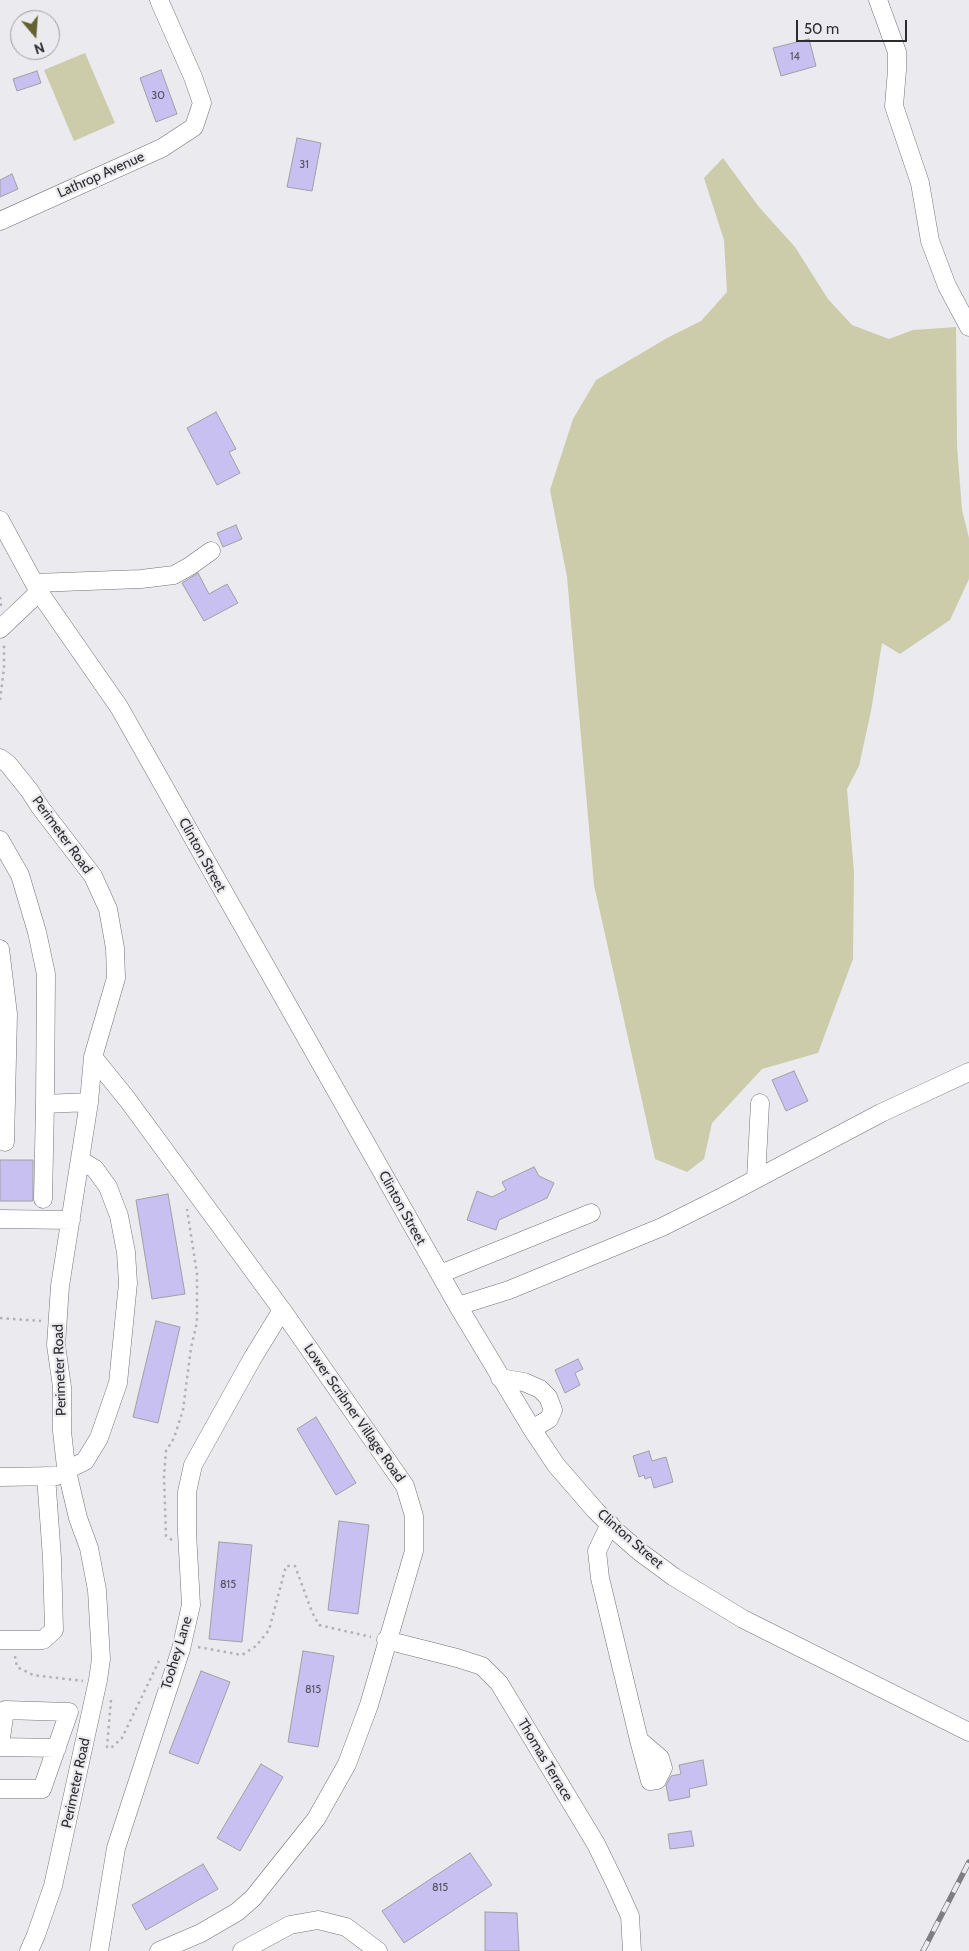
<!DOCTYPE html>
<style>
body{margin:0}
#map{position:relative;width:969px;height:1951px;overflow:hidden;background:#ebeaee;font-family:Cabin,sans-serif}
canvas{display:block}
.north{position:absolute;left:10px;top:10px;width:50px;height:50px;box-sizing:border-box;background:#ebeaee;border:1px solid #9f9ea1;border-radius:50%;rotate:162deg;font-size:14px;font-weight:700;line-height:20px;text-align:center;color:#2d2c2e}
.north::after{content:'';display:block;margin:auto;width:18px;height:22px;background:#646330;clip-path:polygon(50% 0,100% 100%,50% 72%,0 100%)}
.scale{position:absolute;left:796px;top:20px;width:111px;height:22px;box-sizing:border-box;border:2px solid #2d2c2e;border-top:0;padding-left:6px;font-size:15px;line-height:18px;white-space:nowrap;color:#2d2c2e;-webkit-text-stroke:4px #ebeaee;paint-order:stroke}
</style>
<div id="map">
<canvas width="969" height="1951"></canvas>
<div class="north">N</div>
<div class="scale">50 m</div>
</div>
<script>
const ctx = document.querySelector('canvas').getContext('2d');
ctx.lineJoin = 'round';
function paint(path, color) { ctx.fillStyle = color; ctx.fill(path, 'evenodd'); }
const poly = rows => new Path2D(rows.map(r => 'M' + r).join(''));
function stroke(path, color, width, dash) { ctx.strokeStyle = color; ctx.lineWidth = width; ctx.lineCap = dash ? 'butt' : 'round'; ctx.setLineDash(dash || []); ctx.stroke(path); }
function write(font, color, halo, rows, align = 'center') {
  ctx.font = font + ' Cabin,sans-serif'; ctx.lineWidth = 4.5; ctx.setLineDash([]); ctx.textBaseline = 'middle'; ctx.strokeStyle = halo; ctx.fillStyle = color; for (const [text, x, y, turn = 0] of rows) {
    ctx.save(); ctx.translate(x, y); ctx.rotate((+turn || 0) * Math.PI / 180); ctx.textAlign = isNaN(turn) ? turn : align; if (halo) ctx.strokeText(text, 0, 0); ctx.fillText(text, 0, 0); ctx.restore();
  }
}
const green = poly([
 [85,53,115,123,74,141,44,70],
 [723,158,759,207,795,247,828,299,852,325,889,339,913,330,956,327,957,446,962,510,969,538,969,579,950,620,900,654,882,643,871,711,859,766,847,789,854,872,853,959,818,1053,762,1069,712,1123,704,1159,687,1172,655,1159,594,885,567,577,550,490,573,419,596,380,667,338,701,321,727,292,724,240,704,178]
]);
const building = poly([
 [809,39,816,66,781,76,773,48,809,39],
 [161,70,177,114,156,122,140,78,161,70],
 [37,71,41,83,17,91,13,79,37,71],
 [297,138,321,143,312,191,287,187,297,138],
 [12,174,18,189,0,197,0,180,12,174],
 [216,412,236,449,229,452,240,473,217,485,187,428,216,412],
 [236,525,242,539,223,547,217,533,236,525],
 [198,573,209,594,227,584,238,603,204,621,182,583,198,573],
 [794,1071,808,1101,786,1111,772,1080,794,1071],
 [0,1160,33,1160,33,1201,0,1201,0,1160],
 [534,1167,539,1176,554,1183,547,1198,499,1220,496,1230,467,1220,477,1191,492,1197,506,1190,502,1182,534,1167],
 [168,1194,185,1294,152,1299,136,1200,168,1194],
 [156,1321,180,1327,158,1423,133,1417,156,1321],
 [578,1359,583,1369,575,1373,580,1385,565,1393,555,1370,578,1359],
 [316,1417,356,1483,336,1495,297,1429,316,1417],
 [649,1451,652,1461,666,1457,673,1482,654,1488,651,1477,645,1479,644,1475,639,1477,633,1456,649,1451],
 [339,1521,369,1525,358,1614,328,1610,339,1521],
 [219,1542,252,1545,242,1642,209,1639,219,1542],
 [303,1651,334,1656,318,1747,288,1742,303,1651],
 [201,1671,230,1682,198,1764,169,1753,201,1671],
 [703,1760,707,1785,689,1789,690,1797,669,1801,666,1785,671,1776,681,1774,679,1765,703,1760],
 [261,1764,283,1777,240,1851,217,1838,261,1764],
 [691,1831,694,1846,670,1849,668,1834,691,1831],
 [470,1853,492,1885,404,1943,382,1911,470,1853],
 [203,1864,218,1889,146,1930,132,1905,203,1864],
 [485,1912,517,1913,519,1951,485,1951,485,1912]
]);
const path = poly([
 [0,597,1,606],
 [0,700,4,668,4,644],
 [0,1318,41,1321],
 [172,1540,166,1536,164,1476,166,1451,174,1438,183,1410,191,1348,197,1322,197,1274,187,1209],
 [198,1647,242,1655,256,1646,269,1630,286,1566,295,1566,312,1612,319,1625,371,1637],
 [15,1656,17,1667,33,1675,83,1681],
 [111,1700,107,1747,111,1748,122,1738,159,1661]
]);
const minor = poly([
 [878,0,897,52,897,70,894,106,920,183,930,241,947,286,969,327],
 [0,221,162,148,194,127,202,103,193,77,159,0],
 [0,520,39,592,119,707,458,1306,532,1429,556,1465,595,1510,617,1532,640,1552,674,1577,743,1619,969,1732],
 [35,583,141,579,174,575,190,566,211,551],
 [0,629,39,592],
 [0,758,8,764,29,790,40,807,93,876,108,909,115,948,116,978,93,1057,89,1102,60,1286,56,1345,62,1387,62,1431,66,1467,78,1518,89,1548,97,1590,101,1659,98,1680,53,1886,36,1935,29,1951],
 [0,840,20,875,37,932,46,974,45,1104],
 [0,949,8,1014,5,1142],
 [93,1057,127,1099,282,1310,405,1486,414,1516,414,1551,369,1705,347,1764,316,1819,253,1898,237,1912,201,1933,159,1951],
 [756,1179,760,1103],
 [43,1199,45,1104,89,1102],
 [0,1219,71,1220],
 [440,1274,591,1213],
 [458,1306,509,1290,662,1227,724,1196,881,1113,969,1072],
 [500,1378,524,1382,540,1389,548,1397,553,1410,549,1419,532,1429],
 [67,1470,85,1461,99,1438,118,1383,128,1283,126,1252,119,1216,108,1187,95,1169,80,1160],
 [0,1477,57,1476],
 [610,1524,597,1551,600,1578,639,1740,650,1781,657,1780,663,1768,660,1758,639,1740],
 [0,1640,43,1640,54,1630,52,1558,46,1476],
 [386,1640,457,1658,482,1666,499,1683,596,1844,615,1883,630,1916,632,1951],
 [0,1745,5,1710,69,1712,42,1789,0,1789],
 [0,1747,57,1748],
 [99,1951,116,1848,181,1649,191,1605,187,1532,187,1492,193,1465,252,1359,282,1310],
 [242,1951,290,1925,318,1920,346,1927,378,1951]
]);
const rail = poly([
 [923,1951,969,1862]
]);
const numberNames = [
 ["14",795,57],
 ["30",158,96],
 ["31",304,165],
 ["815",228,1585],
 ["815",313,1690],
 ["815",440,1888]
];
const streetNames = [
 ["Lathrop Avenue",101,175,-24],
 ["Perimeter Road",62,835,54],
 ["Clinton Street",202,855,61],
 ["Clinton Street",402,1208,61],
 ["Perimeter Road",60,1370,-92],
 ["Lower Scribner Village Road",354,1413,55],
 ["Clinton Street",630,1539,41],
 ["Toohey Lane",177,1653,-73],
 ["Thomas Terrace",545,1760,59],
 ["Perimeter Road",76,1783,-78]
];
paint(green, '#ccccab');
paint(building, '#c7c0f0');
stroke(building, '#a0a0a4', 1);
stroke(minor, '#747377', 19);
stroke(path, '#b2b1b4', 2.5, [2.5, 4]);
stroke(minor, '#fff', 18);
stroke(rail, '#7f7e81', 5.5);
stroke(rail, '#ebeaee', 4, [11]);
write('11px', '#54515e', null, numberNames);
write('14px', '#2d2c2e', '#ebeaee', streetNames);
</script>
